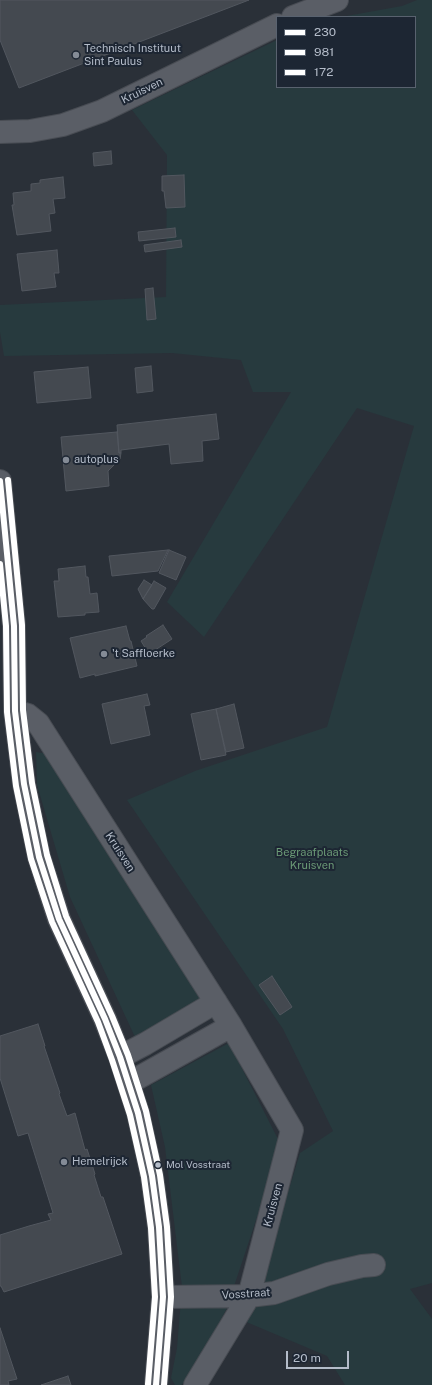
<!DOCTYPE html>
<style>
body{margin:0}
#map{position:relative;width:432px;height:1385px;overflow:hidden;background:#2a3038;font-family:"Public Sans",sans-serif}
canvas{display:block}
.legend{position:absolute;left:276px;top:16px;width:140px;height:72px;box-sizing:border-box;background:#1d2633;border:1px solid #59626f;margin:0;padding:5px 7px;list-style:none;font-size:12px;color:#b4bcc9}
.legend li{display:flex;align-items:center;gap:8px;height:20px}
.legend b{width:20px;border:1px solid #59626f}
.scale{position:absolute;left:286px;top:1351px;width:63px;height:18px;box-sizing:border-box;border:2px solid #b4bcc9;border-top:0;padding-left:5px;font-size:12px;line-height:14px;white-space:nowrap;color:#b4bcc9;-webkit-text-stroke:3px #1d2633;paint-order:stroke}
</style>
<div id="map">
<canvas width="432" height="1385"></canvas>
<ul class="legend">
<li><b style="height:5px;background:#fff"></b>230</li>
<li><b style="height:5px;background:#fff"></b>981</li>
<li><b style="height:5px;background:#fff"></b>172</li>
</ul>
<div class="scale">20 m</div>
</div>
<script>
const ctx = document.querySelector('canvas').getContext('2d');
ctx.lineJoin = 'round';
function paint(path, color) { ctx.fillStyle = color; ctx.fill(path, 'evenodd'); }
const poly = rows => new Path2D(rows.map(r => 'M' + r).join(''));
function stroke(path, color, width, dash) { ctx.strokeStyle = color; ctx.lineWidth = width; ctx.lineCap = dash ? 'butt' : 'round'; ctx.setLineDash(dash || []); ctx.stroke(path); }
function write(font, color, halo, rows, align = 'center') {
  ctx.font = font + ' "Public Sans",sans-serif'; ctx.lineWidth = 4; ctx.setLineDash([]); ctx.textBaseline = 'middle'; ctx.strokeStyle = halo; ctx.fillStyle = color; for (const [text, x, y, turn = 0] of rows) {
    ctx.save(); ctx.translate(x, y); ctx.rotate((+turn || 0) * Math.PI / 180); ctx.textAlign = isNaN(turn) ? turn : align; if (halo) ctx.strokeText(text, 0, 0); ctx.fillText(text, 0, 0); ctx.restore();
  }
}
const green = poly([
 [417,0,432,0,432,1283,410,1289,432,1319,432,1385,345,1385,327,1356,244,1321,264,1271,300,1153,333,1131,283,1029,127,800,195,771,327,727,414,426,357,408,204,637,167,602,291,392,253,392,241,360,172,353,4,356,0,332,0,305,166,297,167,155,132,110,277,40,277,87,415,87,415,17,341,17,402,6],
 [36,752,49,754,202,998,135,1037,70,897,37,785],
 [229,1043,281,1145,226,1310,188,1380,181,1385,175,1385,171,1378,177,1348,182,1287,165,1147,151,1085]
]);
const building = poly([
 [0,0,249,0,19,88,0,40,0,0],
 [111,151,112,164,94,166,93,153,111,151],
 [184,175,185,207,166,208,164,191,162,191,162,176,184,175],
 [63,177,65,198,53,199,55,213,49,214,51,231,17,235,12,205,14,205,13,193,31,191,31,184,40,183,40,180,63,177],
 [175,228,176,237,139,241,138,232,175,228],
 [181,240,182,247,145,252,144,245,181,240],
 [57,250,59,273,54,273,56,287,22,291,17,254,57,250],
 [153,288,156,319,147,320,145,289,153,288],
 [151,366,153,391,137,393,135,368,151,366],
 [88,367,91,398,37,403,34,372,88,367],
 [216,414,219,439,202,441,203,461,171,464,169,444,121,450,121,453,119,453,117,425,216,414],
 [117,432,119,453,121,453,120,459,108,471,109,486,66,491,61,437,117,432],
 [168,550,158,571,112,576,109,556,168,550],
 [169,550,186,557,176,580,159,573,169,550],
 [85,566,86,577,88,577,90,594,97,593,99,612,85,613,85,615,58,617,54,581,59,581,58,569,85,566],
 [144,580,152,585,143,599,138,589,144,580],
 [154,581,166,588,154,609,152,609,143,599,154,581],
 [163,625,172,639,149,654,141,641,147,637,146,636,163,625],
 [126,626,130,641,131,641,137,666,95,676,95,674,80,678,70,638,126,626],
 [147,694,150,705,144,706,150,735,111,744,102,704,147,694],
 [234,704,244,748,226,752,216,709,234,704],
 [216,709,226,755,201,760,191,714,216,709],
 [272,976,292,1007,280,1015,259,985,272,976],
 [38,1024,45,1046,44,1046,60,1093,59,1094,67,1116,75,1113,85,1150,87,1149,95,1174,94,1175,101,1197,103,1197,122,1254,4,1292,1,1286,0,1286,0,1235,29,1226,51,1220,48,1214,53,1213,28,1133,18,1136,0,1078,0,1036,38,1024],
 [0,1328,17,1379,8,1381,9,1385,0,1385,0,1328],
 [68,1376,71,1385,41,1385,68,1376]
]);
const minor = poly([
 [293,17,337,0],
 [0,132,30,131,63,125,102,111,277,25],
 [0,481,14,626,15,711,24,784,39,857,59,919,105,1019,120,1057,138,1113,152,1176,159,1227,163,1297,156,1385],
 [15,711,28,715,38,723,231,1026,292,1130,249,1296,195,1385],
 [120,1057,145,1044,216,1002],
 [129,1083,231,1026],
 [163,1297,249,1296,274,1293,328,1274,362,1266,374,1265]
]);
const bus1 = poly([
 [0,481,14,626,15,711,24,784,39,857,59,919,105,1019,120,1057,138,1113,152,1176,159,1227,163,1297,156,1385]
]);
const bus2 = poly([
 [0,564,6,626,7,712,16,786,31,859,52,922,98,1022,112,1060,130,1115,144,1177,151,1228,155,1297,148,1384]
]);
const bus3 = poly([
 [8,480,22,625,23,710,32,783,47,855,66,916,112,1016,128,1055,146,1111,160,1175,167,1227,171,1297,164,1385]
]);
const markers = [
 [76,55,4,"#848b96"],
 [66,460,4,"#848b96"],
 [104,654,4,"#848b96"],
 [64,1162,4,"#848b96"],
 [158,1165,3.5,"#b4bcc9"]
];
const busNames = [
 ["Mol Vosstraat",166,1165]
];
const poiNames = [
 ["Technisch Instituut",84,49],
 ["Sint Paulus",84,62],
 ["autoplus",74,460],
 ["'t Saffloerke",112,654],
 ["Hemelrijck",72,1162]
];
const streetNames = [
 ["Kruisven",142,91,-26],
 ["Kruisven",120,852,57],
 ["Kruisven",273,1205,-75],
 ["Vosstraat",246,1294,-4]
];
const parkNames = [
 ["Begraafplaats",312,853],
 ["Kruisven",312,866]
];
paint(green, '#273a3e');
paint(building, '#444950');
stroke(building, '#52575f', 1);
stroke(minor, '#484c53', 24);
stroke(minor, '#5a5e66', 22);
stroke(bus1, '#fff', 6);
stroke(bus2, '#fff', 6);
stroke(bus3, '#fff', 6);
for (const [x, y, r, color] of markers) { const dot = new Path2D(); dot.arc(x, y, r, 0, 2 * Math.PI); ctx.fillStyle = color; ctx.fill(dot); stroke(dot, '#1d2633', 1.5); }
write('10px', '#b4bcc9', '#1d2633', busNames, 'left');
write('11px', '#b4bcc9', '#1d2633', poiNames, 'left');
write('11px', '#b4bcc9', '#1d2633', streetNames);
write('11px', '#6b9a76', '#1d2633', parkNames);
</script>
